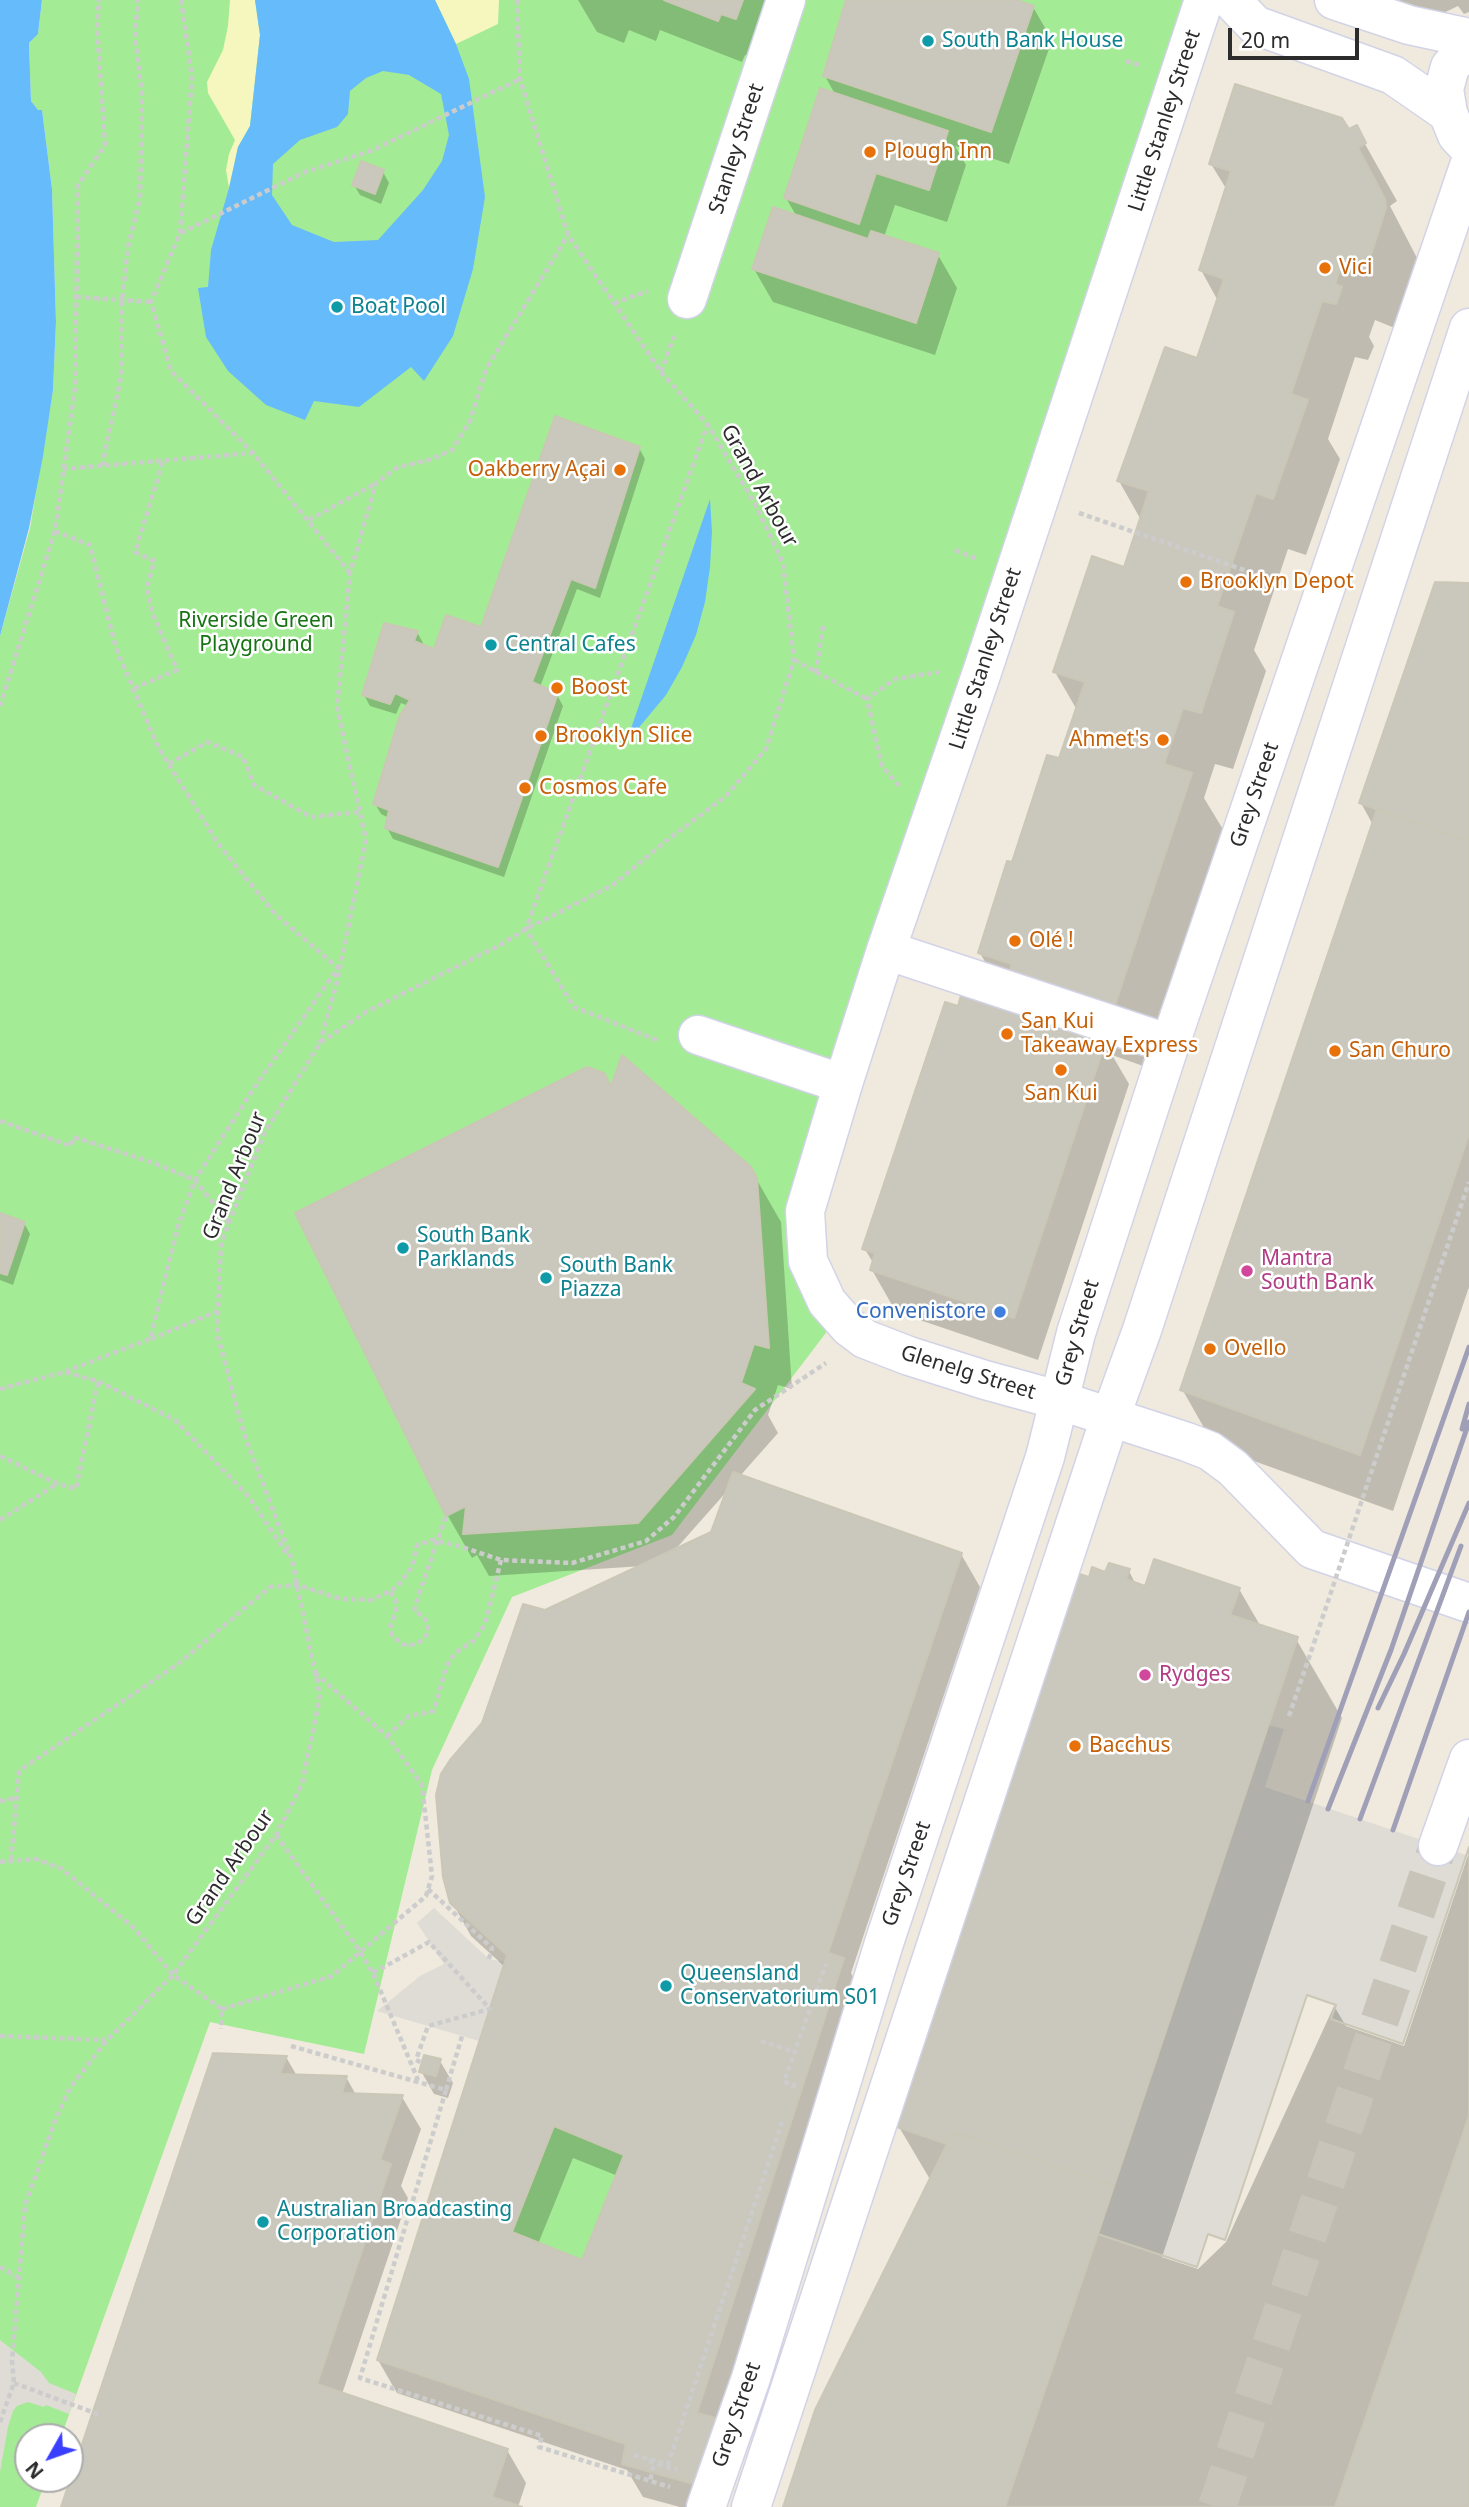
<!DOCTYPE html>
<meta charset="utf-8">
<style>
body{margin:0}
#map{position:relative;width:1469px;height:2507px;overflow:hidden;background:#efeadd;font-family:"Noto Sans",sans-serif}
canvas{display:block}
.north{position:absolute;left:14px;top:2423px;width:70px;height:70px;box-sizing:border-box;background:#fff;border:2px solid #ababab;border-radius:50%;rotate:230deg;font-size:19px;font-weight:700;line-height:28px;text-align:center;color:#2c2c2c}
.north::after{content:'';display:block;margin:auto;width:24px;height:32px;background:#3a3fff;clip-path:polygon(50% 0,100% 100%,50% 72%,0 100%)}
.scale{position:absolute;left:1228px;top:28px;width:131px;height:32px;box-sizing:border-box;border:4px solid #2c2c2c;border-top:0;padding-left:9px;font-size:21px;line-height:24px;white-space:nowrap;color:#2c2c2c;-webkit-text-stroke:5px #fff;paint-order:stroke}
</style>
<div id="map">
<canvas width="1469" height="2507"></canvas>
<div class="north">N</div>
<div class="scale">20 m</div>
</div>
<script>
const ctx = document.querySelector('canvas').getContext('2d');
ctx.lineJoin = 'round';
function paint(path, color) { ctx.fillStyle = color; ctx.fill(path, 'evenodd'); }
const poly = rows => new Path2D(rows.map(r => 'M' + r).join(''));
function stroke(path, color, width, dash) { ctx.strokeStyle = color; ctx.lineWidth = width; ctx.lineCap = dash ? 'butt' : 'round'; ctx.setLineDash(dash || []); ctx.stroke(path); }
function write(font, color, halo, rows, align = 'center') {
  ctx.font = font + ' "Noto Sans",sans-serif'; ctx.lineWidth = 5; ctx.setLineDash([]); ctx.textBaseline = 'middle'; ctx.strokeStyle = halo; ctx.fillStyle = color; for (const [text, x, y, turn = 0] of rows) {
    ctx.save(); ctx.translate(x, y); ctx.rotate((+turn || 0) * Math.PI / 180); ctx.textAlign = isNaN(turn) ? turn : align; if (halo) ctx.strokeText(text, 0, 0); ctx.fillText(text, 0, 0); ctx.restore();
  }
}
const green = poly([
 [42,0,1204,0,805,1210,838,1317,672,1535,512,1597,432,1770,364,2054,210,2022,61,2437,28,2437,28,2479,46,2479,36,2507,0,2507,0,636,30,528,53,390,56,322,52,189,42,110,38,110,31,101,29,43,38,34],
 [554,2126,624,2155,582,2260,512,2232]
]);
const sand = poly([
 [230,0,255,0,260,35,250,126,238,147,229,188,226,170,229,154,235,140,208,93,207,82,223,50,228,26],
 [435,0,499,0,498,24,456,44]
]);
const plaza = poly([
 [1268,1725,1284,1729,1265,1787,1466,1855,1403,2044,1331,2019,1335,2005,1307,1995,1225,2240,1208,2234,1197,2267,1098,2234],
 [434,1908,489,1959,505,1962,479,2041,377,2011,420,1976,444,1964,417,1923],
 [0,2340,41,2372,49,2383,76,2394,69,2414,46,2405,44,2407,28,2402,17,2406,13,2411,8,2427,0,2472]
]);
const water = poly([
 [0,0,42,0,38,34,29,43,31,101,38,110,42,110,52,189,56,322,53,390,43,456,29,528,0,636],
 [255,0,435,0,456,44,469,79,485,197,473,269,453,336,424,381,411,367,359,407,314,401,305,420,266,405,228,371,206,337,198,288,208,287,211,250,229,188,238,147,250,126,260,35],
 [383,71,409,75,441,94,449,135,442,161,423,190,378,240,334,242,292,225,272,195,273,164,300,140,337,127,348,114,350,91,366,78],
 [710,499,712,532,710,567,705,602,696,635,682,667,666,695,626,743]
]);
const shadow = poly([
 [578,0,781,0,760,60,745,55,742,62,660,30,656,41,629,30,624,43,597,32],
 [847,0,1012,0,1033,7,1052,40,1009,164,955,146,966,165,947,222,895,205,884,237,938,255,957,288,935,355,773,302,754,269,797,217,786,198,836,96,825,76],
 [1357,0,1469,0,1469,12,1464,14,1458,6,1433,18],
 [1356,128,1397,201,1390,206,1417,258,1418,267,1397,329,1375,320,1369,337,1374,346,1368,360,1355,357,1328,439,1340,459,1306,555,1288,549,1254,650,1266,671,1233,769,1215,764,1204,798,1224,831,1146,1067,1112,1055,1129,1084,1038,1360,896,1312,872,1270,874,1264,864,1248,959,1009,1014,1012,980,953,1013,865,1060,760,1077,710,1055,672,1125,570,1141,520,1119,481,1198,360,1218,301,1201,270,1227,190,1211,164,1348,132],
 [383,172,389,183,381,204,360,195,354,185],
 [639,448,645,459,600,598,577,589,540,687,557,695,563,706,504,877,393,839,387,828,389,818,381,814,375,804,408,706,401,703,396,714,370,706,364,695,417,632,423,643,422,646,435,651,482,629],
 [1469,584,1469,1287,1393,1511,1215,1447,1182,1389,1373,825,1361,803],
 [611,1090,750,1168,781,1222,792,1389,778,1385,768,1415,778,1433,740,1476,961,1554,980,1587,851,1973,862,1992,720,2507,680,2507,643,2497,627,2470,397,2393,378,2360,505,1967,471,1936,452,1902,483,1724,545,1612,643,1566,489,1576,477,1555,472,1558,448,1516,298,1214],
 [728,1490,712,1533,674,1551],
 [573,2158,618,2176,583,2262,538,2244],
 [0,1215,24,1223,30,1234,13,1285,0,1280],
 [1129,1571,1136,1585,1147,1588,1239,1589,1261,1627,1296,1639,1342,1718,1162,2257,1198,2269,1226,2242,1334,2006,1346,2026,1404,2046,1469,1852,1469,2507,784,2507,931,2181,899,2127,916,2078,911,2069,1090,1580],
 [286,2057,297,2076,346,2077,356,2095,402,2097,421,2129,401,2186,408,2198,342,2394,507,2450,526,2483,518,2507,62,2507],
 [440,2061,453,2083,448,2098,434,2094,421,2071]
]);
const building = poly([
 [664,0,743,0,736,19,721,14,718,21,664,0],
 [846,0,1017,0,1034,6,991,132,823,76,846,0],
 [1235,84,1342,118,1349,129,1357,125,1366,143,1358,148,1385,199,1386,208,1365,273,1342,264,1335,284,1342,287,1336,304,1322,301,1291,394,1308,400,1273,499,1256,493,1217,606,1234,612,1201,713,1183,708,1164,764,1192,773,1113,1011,1009,974,1012,964,978,953,1007,861,1012,862,1047,755,1059,758,1085,682,1053,672,1092,556,1124,567,1149,491,1117,481,1165,347,1197,358,1224,279,1199,270,1231,171,1209,164,1235,84],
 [820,88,948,131,929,190,876,173,859,224,784,198,820,88],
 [361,161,384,170,375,194,352,185,361,161],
 [773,207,868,239,871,231,939,253,916,323,752,269,773,207],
 [555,416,640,447,595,588,571,579,532,682,558,693,498,867,385,828,389,810,373,804,400,715,410,700,395,693,390,704,362,695,384,623,418,631,414,641,434,649,446,615,481,627,555,416],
 [1435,582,1469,583,1469,841,1359,803,1435,582],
 [1377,809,1469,841,1469,1134,1360,1455,1180,1390,1377,809],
 [962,992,1106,1040,1014,1318,870,1270,875,1253,862,1249,945,1002,958,1006,962,992],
 [622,1055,751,1167,757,1178,769,1348,754,1344,741,1383,755,1389,638,1523,463,1534,466,1506,446,1516,295,1213,587,1067,604,1073,611,1086,622,1055],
 [0,1213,25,1222,7,1275,0,1273,0,1213],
 [733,1472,962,1553,828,1953,844,1958,697,2413,719,2419,698,2485,622,2464,626,2444,377,2360,507,1955,450,1903,443,1877,436,1795,441,1774,450,1760,482,1723,523,1604,545,1610,711,1532,733,1472],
 [554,2126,624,2155,582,2260,512,2232,554,2126],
 [1154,1559,1240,1588,1230,1615,1298,1637,1114,2186,953,2132,947,2144,897,2127,916,2072,909,2069,1076,1573,1089,1577,1092,1567,1105,1572,1109,1563,1130,1569,1126,1579,1145,1586,1154,1559],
 [1469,1847,1469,2116,1335,2507,1005,2507,1098,2234,1197,2267,1208,2234,1225,2240,1307,1995,1336,2005,1331,2019,1403,2044,1469,1847],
 [1469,1847,1469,2507,783,2507,815,2410,953,2132,1114,2186,1098,2234,1197,2267,1208,2234,1225,2240,1307,1995,1336,2005,1331,2019,1403,2044,1469,1847],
 [213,2053,287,2056,280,2074,347,2076,342,2093,403,2095,380,2160,391,2164,317,2384,508,2449,492,2497,522,2507,61,2507,213,2053],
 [424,2055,441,2059,436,2076,419,2072,424,2055]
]);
const minorTunnel = poly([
 [1217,2507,1438,1846]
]);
const path = poly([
 [181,0,192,77,180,233,151,302,171,371,253,453],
 [1126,61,1139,65],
 [181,233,305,172,373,150,520,79],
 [77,297,151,302],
 [614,303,648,291],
 [661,372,674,336],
 [102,466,121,377,122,300,128,247,140,198,142,94,135,36,138,0],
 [63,469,253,453,350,573],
 [1079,513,1282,583],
 [309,520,375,484],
 [55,531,90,545,116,648,158,747,219,845,275,914,338,968,252,1091,195,1180,179,1223,150,1339,64,1372],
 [955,550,977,559],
 [794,660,867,699],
 [816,673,823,626],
 [134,688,177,670,152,612,147,588,154,561,135,552,163,461],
 [0,706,55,531,75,388,78,185,105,145,97,27,99,0],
 [169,764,207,742,243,757,254,785,311,817,359,812],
 [899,786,882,766,867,699,895,679,939,672],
 [657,1040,574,1007,526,929,707,426],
 [320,1043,337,982,366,840,337,708,350,573,376,483,398,467,429,460,452,450,470,421,486,369,568,235],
 [0,1121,71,1146,74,1137,154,1163,195,1180,229,1223],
 [151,1339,218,1311],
 [0,1389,64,1372,98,1381,175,1420,249,1497,287,1554],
 [0,1456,58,1484,76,1489,98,1381],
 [1368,1482,1469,1182],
 [0,1520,57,1484],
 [390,1592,396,1600,396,1611,390,1628,392,1635,402,1644,409,1646,421,1641,426,1636,428,1629,427,1622,423,1616,414,1611,419,1594],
 [1289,1716,1314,1643],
 [387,1736,409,1716,434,1711,446,1667,455,1653,473,1641,485,1625,501,1560],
 [0,1801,18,1798],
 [276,1835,359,1950,373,1973,418,2080],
 [11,1860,19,1771,178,1664,270,1587,298,1585,341,1599,372,1600,397,1587,412,1567,417,1545,433,1540,459,1546,501,1560,572,1563,646,1541,674,1517,755,1410,826,1363],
 [0,1862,36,1859,62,1869,133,1927,173,1975,222,2009,221,2029],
 [428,1889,492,1948,489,1959],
 [373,1973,429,1942,490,2009,428,2026,416,2060,422,2063],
 [222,2009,332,1976,426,1896,432,1876,422,1785,387,1736,315,1673],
 [0,2036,106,2040],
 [761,2041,795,2052],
 [291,2046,446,2090,360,2378,542,2436,539,2447,670,2487],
 [793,2088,794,2085,784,2082,826,1964],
 [446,2090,462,2036],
 [0,2267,17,2277],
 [14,2383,100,2415],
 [0,2422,14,2383,12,2361,25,2205,56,2118,70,2088,107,2040,173,1975,276,1835,302,1784,320,1696,292,1560,244,1434,217,1333,221,1243,265,1132,320,1043,366,1012,500,945,526,929,613,885,666,841,726,796,766,749,794,660,783,563,755,504,708,425,661,372,568,235,520,79,517,0],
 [634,2455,668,2464,783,2119],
 [649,2461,654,2463,650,2481],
 [658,2464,677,2470]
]);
const minor = poly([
 [1204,0,981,675,886,950,843,1084,805,1211,808,1261,827,1302,849,1327,865,1339,909,1356,985,1380,1058,1400,1187,1442,1210,1451,1233,1468,1312,1549,1469,1603],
 [1231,0,1255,25,1393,75,1448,113],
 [1334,0,1409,25,1469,38],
 [1469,46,1450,67,1444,89,1448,113,1457,135,1469,148],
 [687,299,786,0],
 [886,950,1170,1044],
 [698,1035,843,1084],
 [1438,1846,1469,1759],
 [706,2507,751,2378,884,1943,1045,1457,1076,1333,1170,1044,1469,166],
 [751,2507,1110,1418,1142,1330,1469,328]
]);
const rail = poly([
 [1462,1429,1469,1404],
 [1378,1708,1404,1654,1469,1503],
 [1308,1801,1469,1347],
 [1328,1809,1391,1650,1469,1422],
 [1360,1819,1461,1546],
 [1393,1830,1469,1612]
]);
const pathBridge = poly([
 [419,1594,446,1516],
 [1314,1643,1368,1482]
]);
const markers = [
 [928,41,7,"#0f9aa8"],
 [870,152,7,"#e8710a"],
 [1325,268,7,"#e8710a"],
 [337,307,7,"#0f9aa8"],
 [620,470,7,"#e8710a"],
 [1186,582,7,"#e8710a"],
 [491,645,7,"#0f9aa8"],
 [557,688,7,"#e8710a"],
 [541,736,7,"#e8710a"],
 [1163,740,7,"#e8710a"],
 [525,788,7,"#e8710a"],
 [1015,941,7,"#e8710a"],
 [1007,1034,7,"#e8710a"],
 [1335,1051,7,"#e8710a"],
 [1061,1070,7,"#e8710a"],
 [403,1248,7,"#0f9aa8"],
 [1247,1271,7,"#d1479c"],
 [546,1278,7,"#0f9aa8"],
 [1000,1312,7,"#3f7fe0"],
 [1210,1349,7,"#e8710a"],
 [1145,1675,7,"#d1479c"],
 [1075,1746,7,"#e8710a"],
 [666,1986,7,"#0f9aa8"],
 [263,2222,7,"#0f9aa8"]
];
const cultureNames = [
 ["South Bank House",942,41],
 ["Boat Pool",351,307],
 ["Central Cafes",505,645],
 ["South Bank",417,1236],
 ["Parklands",417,1260],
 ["South Bank",560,1266],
 ["Piazza",560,1290],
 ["Queensland",680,1974],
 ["Conservatorium S01",680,1998],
 ["Australian Broadcasting",277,2210],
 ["Corporation",277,2234]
];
const streetNames = [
 ["Little Stanley Street",1165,121,-72],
 ["Stanley Street",737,149,-72],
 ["Grand Arbour",759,486,61],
 ["Little Stanley Street",986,659,-72],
 ["Grey Street",1255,795,-71],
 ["Grand Arbour",235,1176,-68],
 ["Grey Street",1078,1333,-74],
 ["Glenelg Street",968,1373,17],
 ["Grand Arbour",230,1868,-55],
 ["Grey Street",907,1874,-71],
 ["Grey Street",737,2415,-71]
];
const foodNames = [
 ["Plough Inn",884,152],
 ["Vici",1339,268],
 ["Oakberry Açai",606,470,"right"],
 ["Brooklyn Depot",1200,582],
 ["Boost",571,688],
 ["Brooklyn Slice",555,736],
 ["Ahmet's",1149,740,"right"],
 ["Cosmos Cafe",539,788],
 ["Olé !",1029,941],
 ["San Kui",1021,1022],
 ["Takeaway Express",1021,1046],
 ["San Churo",1349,1051],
 ["San Kui",1061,1094,"center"],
 ["Ovello",1224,1349],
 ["Bacchus",1089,1746]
];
const parkNames = [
 ["Riverside Green",256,621],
 ["Playground",256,645]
];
const hotelNames = [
 ["Mantra",1261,1259],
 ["South Bank",1261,1283],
 ["Rydges",1159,1675]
];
const shopNames = [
 ["Convenistore",986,1312]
];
paint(green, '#a4eb95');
paint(sand, '#f6f7be');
paint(plaza, '#dfdcd5');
paint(water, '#66bbfb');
paint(shadow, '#0003');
paint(building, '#cac8bc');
stroke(building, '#cbc7b6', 2);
stroke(minorTunnel, '#c8c4ba', 38, [38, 19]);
stroke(minor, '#d2d3e6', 41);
stroke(path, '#ccc', 4.5, [5, 3.5]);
stroke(minor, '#fff', 38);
stroke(rail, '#a09fb8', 5);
stroke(pathBridge, '#ccc', 4.5, [5, 3.5]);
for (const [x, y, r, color] of markers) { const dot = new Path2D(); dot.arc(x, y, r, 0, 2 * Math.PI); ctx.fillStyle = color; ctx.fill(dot); stroke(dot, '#fff', 2.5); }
write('21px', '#0d838f', '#fff', cultureNames, 'left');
write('21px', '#2c2c2c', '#fff', streetNames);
write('21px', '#c56008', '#fff', foodNames, 'left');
write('21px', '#177213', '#fff', parkNames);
write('21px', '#b23c85', '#fff', hotelNames, 'left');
write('21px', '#366cbe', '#fff', shopNames, 'right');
</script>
